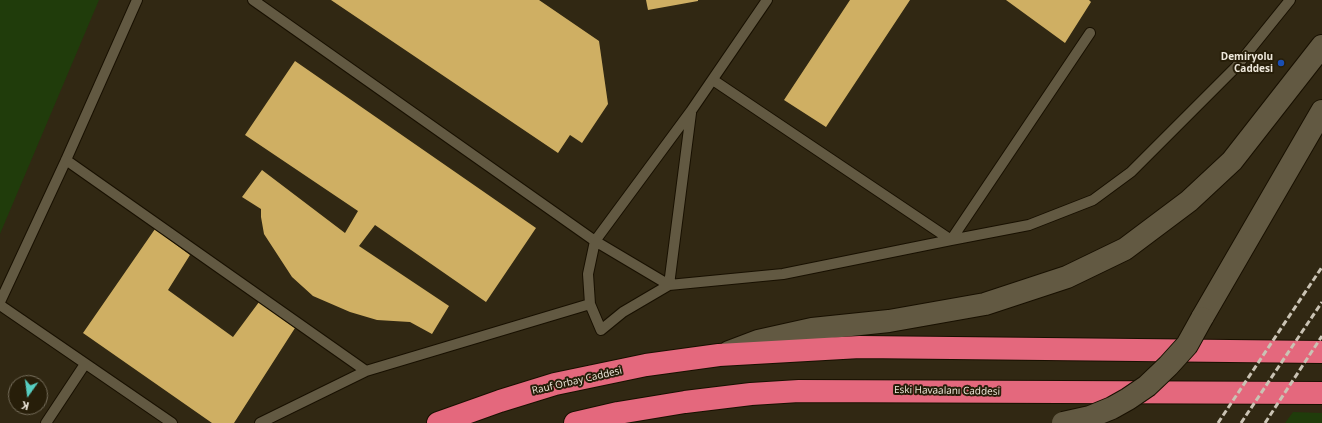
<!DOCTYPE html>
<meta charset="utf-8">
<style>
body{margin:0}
#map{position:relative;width:1322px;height:423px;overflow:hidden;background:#312813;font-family:"Open Sans",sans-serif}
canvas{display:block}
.north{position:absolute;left:8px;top:375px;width:40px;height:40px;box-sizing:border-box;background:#271e09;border:1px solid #776f5d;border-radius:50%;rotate:194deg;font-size:11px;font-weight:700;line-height:16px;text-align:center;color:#eee8db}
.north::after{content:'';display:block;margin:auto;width:14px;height:18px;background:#57cec1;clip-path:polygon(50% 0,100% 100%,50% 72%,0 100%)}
</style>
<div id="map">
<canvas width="1322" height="423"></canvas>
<div class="north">K</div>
</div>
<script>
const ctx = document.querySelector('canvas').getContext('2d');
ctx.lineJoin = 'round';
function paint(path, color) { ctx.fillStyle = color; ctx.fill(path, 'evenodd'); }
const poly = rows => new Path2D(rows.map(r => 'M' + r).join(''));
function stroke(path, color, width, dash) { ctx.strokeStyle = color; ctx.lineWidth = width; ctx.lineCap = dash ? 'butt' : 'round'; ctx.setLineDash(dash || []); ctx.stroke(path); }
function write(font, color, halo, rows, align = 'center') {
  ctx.font = font + ' "Open Sans",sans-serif'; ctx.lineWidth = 4; ctx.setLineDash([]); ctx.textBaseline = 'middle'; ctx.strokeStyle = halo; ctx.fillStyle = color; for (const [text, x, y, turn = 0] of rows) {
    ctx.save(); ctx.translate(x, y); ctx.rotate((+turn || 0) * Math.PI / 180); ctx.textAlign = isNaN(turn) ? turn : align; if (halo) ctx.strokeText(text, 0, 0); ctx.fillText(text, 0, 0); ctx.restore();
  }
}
const green = poly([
 [0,0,99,0,0,234],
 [1293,412,1322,413,1322,423,1285,423]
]);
const building = poly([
 [331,0,539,0,599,41,608,104,582,143,570,135,558,153],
 [646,0,698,0,698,1,648,10],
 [850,0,910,0,826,127,784,100],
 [1006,0,1089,0,1091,2,1065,43],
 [295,61,536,228,486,302,375,225,359,246,449,306,432,334,410,322,377,320,350,312,313,296,292,277,264,234,261,217,261,209,242,197,262,170,345,233,358,211,245,135],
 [155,229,190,255,168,290,233,337,259,302,295,328,234,423,212,423,83,333]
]);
const lane = poly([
 [253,0,595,241,669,285],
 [767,0,691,111,595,241,588,274,590,304,601,330,623,312,669,285,783,274,951,240,1029,225,1093,200,1131,172,1236,67,1290,0],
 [713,80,951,240,1090,33],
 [66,160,366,371],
 [669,285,691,113],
 [0,302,66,160,137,0],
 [0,305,172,423],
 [46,423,85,364],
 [260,423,366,371,590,304]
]);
const secondary = poly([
 [1202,318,1322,111],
 [729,352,758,341,812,329,889,321,985,304,1067,277,1125,249,1189,201,1232,161,1322,46]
]);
const highway = poly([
 [438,423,500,401,555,384,646,365,719,355,860,347,1322,352],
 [575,423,618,413,685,402,751,394,799,391,1322,393]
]);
const rail = poly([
 [1218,423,1322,267],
 [1241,423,1322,302],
 [1265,423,1322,336]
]);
const secondaryBridge = poly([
 [1063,423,1090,417,1112,408,1128,399,1147,386,1168,366,1187,345,1202,318]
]);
const markers = [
 [1281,63,4,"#1a4fb4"]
];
const poiNames = [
 ["Demiryolu",1273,57],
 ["Caddesi",1273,69]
];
const streetNames = [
 ["Rauf Orbay Caddesi",577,381,-13],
 ["Eski Havaalanı Caddesi",947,391,1]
];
paint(green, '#203c0b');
paint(building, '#cfaf63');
stroke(lane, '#181000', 12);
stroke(secondary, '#181000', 24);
stroke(highway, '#181000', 24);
stroke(lane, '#625942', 10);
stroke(secondary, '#625942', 22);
stroke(highway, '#e4687d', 22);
stroke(rail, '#cac3b4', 3, [6, 3]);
stroke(secondaryBridge, '#181000', 24, []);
stroke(secondaryBridge, '#625942', 22);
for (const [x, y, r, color] of markers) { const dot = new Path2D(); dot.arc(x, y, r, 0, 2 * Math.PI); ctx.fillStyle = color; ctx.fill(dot); stroke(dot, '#271e09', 1.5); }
write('bold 10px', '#eee8db', '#271e09', poiNames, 'right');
write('10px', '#eee8db', '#271e09', streetNames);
</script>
